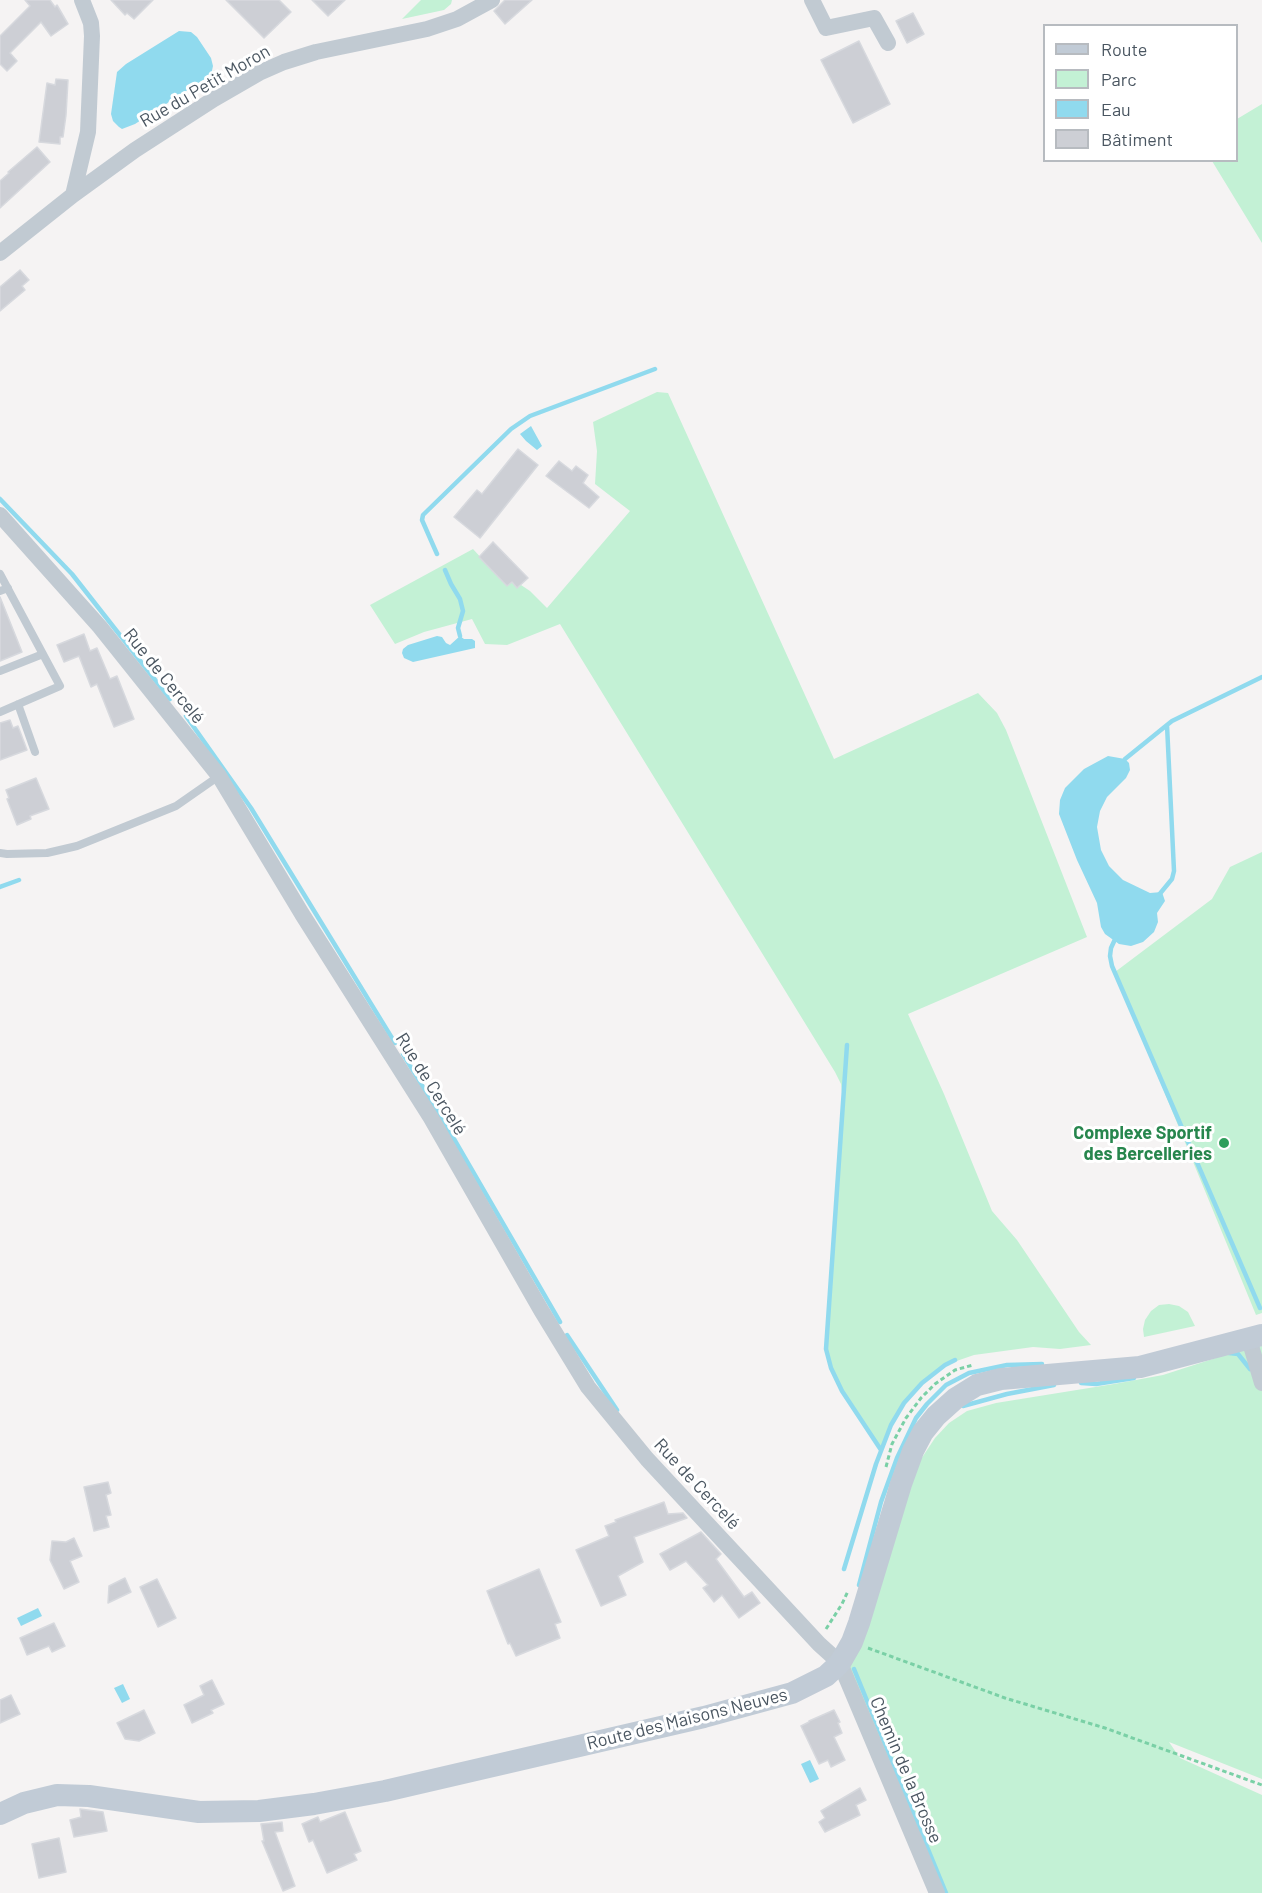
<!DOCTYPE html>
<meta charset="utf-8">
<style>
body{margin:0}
#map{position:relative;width:1262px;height:1893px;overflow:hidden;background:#f5f3f3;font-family:Barlow,sans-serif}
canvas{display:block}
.legend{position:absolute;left:1043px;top:24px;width:195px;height:138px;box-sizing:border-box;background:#fff;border:2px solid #b7bbc0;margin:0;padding:8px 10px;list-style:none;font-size:18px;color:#4a5661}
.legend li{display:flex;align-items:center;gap:12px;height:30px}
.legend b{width:30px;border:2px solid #b7bbc0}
</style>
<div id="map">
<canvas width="1262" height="1893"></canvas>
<ul class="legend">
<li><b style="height:8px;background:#c1cbd6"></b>Route</li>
<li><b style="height:16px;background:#c3f1d5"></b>Parc</li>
<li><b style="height:16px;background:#90daee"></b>Eau</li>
<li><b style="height:16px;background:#cdcfd5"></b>Bâtiment</li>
</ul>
</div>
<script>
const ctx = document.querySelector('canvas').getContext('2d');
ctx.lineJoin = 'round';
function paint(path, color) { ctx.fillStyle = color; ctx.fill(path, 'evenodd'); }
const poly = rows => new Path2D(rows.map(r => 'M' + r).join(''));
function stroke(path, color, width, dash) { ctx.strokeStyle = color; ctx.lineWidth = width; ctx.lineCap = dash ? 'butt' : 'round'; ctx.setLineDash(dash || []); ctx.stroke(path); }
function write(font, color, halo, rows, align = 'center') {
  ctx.font = font + ' Barlow,sans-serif'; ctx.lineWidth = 6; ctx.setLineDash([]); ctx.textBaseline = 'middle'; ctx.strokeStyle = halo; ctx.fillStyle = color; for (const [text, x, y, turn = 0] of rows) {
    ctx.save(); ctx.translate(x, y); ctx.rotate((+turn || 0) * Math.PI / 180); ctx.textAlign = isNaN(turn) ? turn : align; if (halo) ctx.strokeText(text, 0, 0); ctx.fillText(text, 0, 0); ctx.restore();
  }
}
const green = poly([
 [421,0,452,0,451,4,444,10,402,19],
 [1262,104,1262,243,1212,161,1236,160,1237,119],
 [657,392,668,393,834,759,978,693,997,713,1006,730,1087,937,908,1014,944,1094,992,1211,1017,1240,1079,1332,1091,1345,1060,1349,1033,1347,974,1355,945,1365,922,1383,904,1403,891,1425,881,1450,842,1391,831,1368,826,1349,843,1103,841,1084,835,1072,560,624,507,645,485,644,472,619,424,632,395,644,370,605,473,549,507,586,512,582,517,588,521,585,530,591,547,608,630,511,595,484,597,451,593,422],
 [1262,852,1262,1313,1256,1315,1115,972,1212,899,1230,867],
 [1169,1304,1179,1306,1188,1312,1195,1326,1144,1337,1143,1329,1145,1320,1151,1311,1159,1305],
 [1262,1346,1262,1779,1169,1742,1180,1758,1262,1795,1262,1893,937,1893,845,1675,890,1536,921,1459,935,1438,949,1423,967,1411,996,1403,1114,1384,1163,1375,1225,1355]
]);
const water = poly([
 [179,31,191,32,197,37,211,58,213,66,211,75,135,124,122,129,119,127,113,121,111,114,117,72,126,64],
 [531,426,542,446,537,450,526,441,520,434],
 [437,636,442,637,446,643,450,645,460,636,464,639,472,639,475,641,475,648,413,662,404,658,402,653,403,649,408,645],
 [1108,756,1125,759,1129,763,1130,770,1126,778,1107,797,1100,811,1097,827,1101,850,1109,866,1123,880,1150,893,1162,892,1165,901,1157,913,1158,922,1154,932,1143,942,1131,946,1119,944,1105,934,1101,927,1097,903,1077,860,1059,814,1060,800,1065,788,1084,769],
 [38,1608,42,1616,21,1626,17,1618],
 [123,1684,130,1699,122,1703,114,1688],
 [810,1760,819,1779,810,1783,801,1764]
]);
const stream = poly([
 [0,499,72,574,170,699],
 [437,554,422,520,423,515,511,429,530,416,655,369],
 [445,570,451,584,460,599,463,611,458,628,460,636],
 [186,716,251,808,395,1043],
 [1125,759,1167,725],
 [0,887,19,880],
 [1158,896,1172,879,1174,871,1167,725,1172,721,1262,677],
 [1117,935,1111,948,1110,956,1112,966,1260,1308],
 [847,1045,826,1349,831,1368,842,1391,881,1450],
 [403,1054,454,1139,560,1322],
 [567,1335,617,1410],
 [1229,1353,1238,1354,1250,1369],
 [1081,1383,1096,1384,1134,1378],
 [963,1406,1007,1394,1054,1385],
 [844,1569,876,1464,891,1425,904,1403,922,1383,945,1365,955,1360],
 [859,1585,881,1502,897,1458,916,1418,927,1404,946,1385,969,1373,1007,1365,1042,1364],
 [854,1669,946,1893]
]);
const building = poly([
 [25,0,50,0,55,7,57,5,68,24,51,36,41,22,10,53,17,61,7,71,0,64,0,36,30,6,25,0],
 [111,0,153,0,134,19,127,13,125,15,111,0],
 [226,0,279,0,291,12,264,38,226,0],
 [312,0,345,0,328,16,312,0],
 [505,0,532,0,505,24,494,11,505,0],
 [913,13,924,34,907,43,896,21,913,13],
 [859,41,890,104,853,123,821,60,859,41],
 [56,79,68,80,66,115,63,137,60,137,60,144,39,142,47,83,55,85,56,79],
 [37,147,50,162,0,208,0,181,9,173,8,172,37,147],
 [20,270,29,280,22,286,25,290,0,311,0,287,20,270],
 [518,449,538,465,480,538,454,517,477,490,482,494,518,449],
 [559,461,572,471,576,466,588,475,583,483,599,497,589,508,546,476,559,461],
 [493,542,528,578,517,588,512,582,507,586,479,557,493,542],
 [0,597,22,652,0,661,0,597],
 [84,634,90,651,97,648,110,679,117,676,134,719,114,727,97,684,91,687,79,656,64,662,57,645,84,634],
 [10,720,13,728,18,726,27,750,0,760,0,723,10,720],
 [36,778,49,809,30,816,31,819,17,825,7,799,9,798,6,790,36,778],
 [108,1482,111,1493,106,1495,111,1515,106,1516,109,1527,94,1531,84,1487,108,1482],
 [664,1502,668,1514,683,1513,687,1518,634,1537,643,1562,618,1576,626,1595,601,1606,576,1550,609,1536,605,1526,616,1522,615,1520,664,1502],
 [701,1532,721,1554,716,1559,744,1597,752,1592,760,1603,739,1618,722,1595,714,1602,703,1588,708,1585,686,1561,670,1570,660,1554,701,1532],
 [74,1538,82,1556,70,1561,79,1582,64,1589,50,1560,52,1541,66,1542,74,1538],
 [539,1569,561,1622,555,1624,560,1638,516,1656,510,1643,508,1644,487,1591,539,1569],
 [125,1578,131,1592,108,1603,109,1586,125,1578],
 [157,1579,176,1618,158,1627,140,1587,157,1579],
 [54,1623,65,1646,52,1652,49,1646,27,1655,20,1638,54,1623],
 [212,1680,224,1704,211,1710,213,1713,192,1723,184,1705,204,1695,200,1686,212,1680],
 [11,1695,20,1714,0,1723,0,1700,11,1695],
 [144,1710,155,1733,139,1741,125,1739,117,1723,144,1710],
 [834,1710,840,1722,838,1723,842,1733,834,1737,845,1760,831,1767,828,1760,819,1764,801,1726,809,1722,809,1721,834,1710],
 [860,1788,866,1800,856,1805,860,1815,825,1832,819,1822,825,1818,821,1811,860,1788],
 [80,1809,103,1812,107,1831,74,1837,70,1820,81,1817,80,1809],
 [345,1812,361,1851,354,1854,357,1860,327,1873,313,1840,309,1842,302,1824,318,1817,320,1822,345,1812],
 [282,1822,283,1831,275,1832,295,1886,283,1891,262,1841,264,1841,261,1824,282,1822],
 [59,1838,66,1872,39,1878,32,1844,59,1838]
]);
const path = poly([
 [886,1467,892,1444,906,1418,921,1398,935,1384,955,1370,973,1365],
 [826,1629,842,1604,848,1591],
 [868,1648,1005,1698,1105,1728,1262,1785]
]);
const lane = poly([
 [0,574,60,686,0,712],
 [0,591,8,588],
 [0,671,43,654],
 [18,704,35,752],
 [0,853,7,854,47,853,77,846,176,806,219,776]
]);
const street = poly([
 [812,0,826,28,874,18,888,43],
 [73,195,88,132,92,36,91,23,82,0],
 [0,253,73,195,135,150,214,99,259,73,284,62,316,52,427,29,457,19,492,0],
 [0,515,100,627,219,776,302,914,431,1118,541,1310,588,1387,647,1459,819,1644,840,1663,937,1893],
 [1249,1339,1262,1383]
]);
const secondary = poly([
 [0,1814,24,1803,57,1795,89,1796,199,1812,259,1811,314,1804,385,1791,704,1717,792,1693,826,1676,840,1663,852,1642,859,1623,901,1484,913,1451,923,1432,936,1416,956,1398,977,1385,1001,1379,1140,1367,1262,1335]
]);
const markers = [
 [1224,1143,6,"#2e9e5b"]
];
const streetNames = [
 ["Rue du Petit Moron",205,86,-30],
 ["Rue de Cercelé",164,676,51],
 ["Rue de Cercelé",431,1084,58],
 ["Rue de Cercelé",697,1484,47],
 ["Route des Maisons Neuves",687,1719,-14],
 ["Chemin de la Brosse",906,1770,67]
];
const leisureNames = [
 ["Complexe Sportif",1212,1133],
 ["des Bercelleries",1212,1154]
];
paint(green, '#c3f1d5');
paint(water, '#90daee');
stroke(stream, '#90daee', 4.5);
paint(building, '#cdcfd5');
stroke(building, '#d7d9de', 1.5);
stroke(path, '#7ad0a6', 3, [4.5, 3]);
stroke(lane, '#c1cad2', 8);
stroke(street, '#c1cad2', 16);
stroke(secondary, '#c1cbd6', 22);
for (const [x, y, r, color] of markers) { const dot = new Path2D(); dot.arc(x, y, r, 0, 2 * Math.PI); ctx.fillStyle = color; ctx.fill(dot); stroke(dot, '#fff', 2); }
write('18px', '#4a5661', '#fff', streetNames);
write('bold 18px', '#27864d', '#fff', leisureNames, 'right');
</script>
